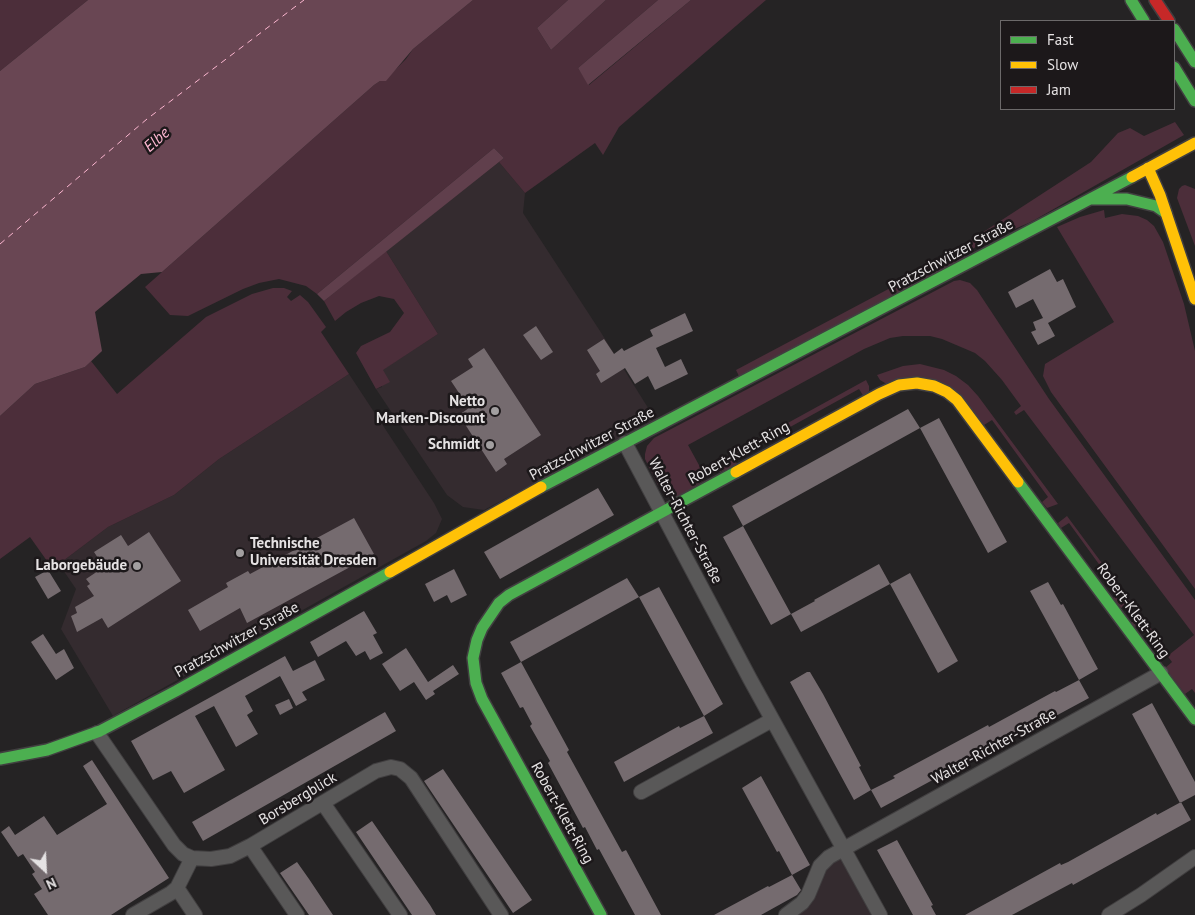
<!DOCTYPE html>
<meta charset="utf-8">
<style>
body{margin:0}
#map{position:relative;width:1195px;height:915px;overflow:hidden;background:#252324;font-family:"PT Sans",sans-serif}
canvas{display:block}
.legend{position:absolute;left:1000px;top:20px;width:175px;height:90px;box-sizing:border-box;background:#1c181a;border:1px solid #6c696a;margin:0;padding:6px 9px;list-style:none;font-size:15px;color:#e5e2e3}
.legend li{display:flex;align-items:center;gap:10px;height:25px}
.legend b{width:25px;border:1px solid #6c696a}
.north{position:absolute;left:20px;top:845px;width:50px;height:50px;-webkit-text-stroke:4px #1c181a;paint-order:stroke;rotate:155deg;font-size:14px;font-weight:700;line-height:20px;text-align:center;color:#e5e2e3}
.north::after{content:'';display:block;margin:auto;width:18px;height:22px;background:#e5e2e3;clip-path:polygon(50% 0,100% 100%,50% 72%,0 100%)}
</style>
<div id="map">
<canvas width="1195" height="915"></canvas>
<ul class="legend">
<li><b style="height:6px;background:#4caf50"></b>Fast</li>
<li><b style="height:6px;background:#ffc107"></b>Slow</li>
<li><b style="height:6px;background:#c62828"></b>Jam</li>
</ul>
<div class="north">N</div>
</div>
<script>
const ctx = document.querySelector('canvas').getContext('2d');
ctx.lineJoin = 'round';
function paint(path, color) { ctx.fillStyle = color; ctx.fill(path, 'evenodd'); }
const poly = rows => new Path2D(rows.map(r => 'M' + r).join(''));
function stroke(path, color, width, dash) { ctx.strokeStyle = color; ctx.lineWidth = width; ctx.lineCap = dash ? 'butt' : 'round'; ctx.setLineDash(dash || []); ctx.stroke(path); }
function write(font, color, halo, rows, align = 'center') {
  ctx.font = font + ' "PT Sans",sans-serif'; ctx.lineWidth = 5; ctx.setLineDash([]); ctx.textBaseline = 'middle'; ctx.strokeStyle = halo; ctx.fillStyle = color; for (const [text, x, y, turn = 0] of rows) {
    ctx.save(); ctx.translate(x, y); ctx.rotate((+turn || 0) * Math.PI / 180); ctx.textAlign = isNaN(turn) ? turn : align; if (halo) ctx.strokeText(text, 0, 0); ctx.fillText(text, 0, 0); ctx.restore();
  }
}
const built = poly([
 [499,162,525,193,523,213,600,331,655,419,484,510,463,507,447,495,376,389,382,387,382,370,438,334,386,251],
 [349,374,434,503,442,519,436,533,426,541,113,716,61,629,76,589,59,564,108,527,174,495,219,459],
 [841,855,874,915,794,915,822,873]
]);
const green = poly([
 [0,0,88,0,0,71],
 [473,0,568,0,537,28,551,50,606,0,658,0,578,68,589,85,691,0,766,0,619,127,603,155,595,143,525,193,499,162,504,158,494,148,317,294,306,286,279,279,259,283,243,289,188,316,170,315,145,287,374,85,392,73,406,59,413,49],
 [1175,122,1184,135,1031,222,986,241,974,248,960,261,739,376,736,370,928,268,1091,162,1118,133,1130,128,1144,136],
 [1185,185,1195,189,1195,246,1177,198,1179,189,1182,186],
 [1104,210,1105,218,1122,214,1138,216,1147,220,1154,226,1163,242,1184,304,1195,351,1195,589,1051,392,1043,376,1045,364,1114,322,1057,227,1080,217],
 [386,251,438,334,383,370,390,382,376,389,356,353,361,346,390,332,404,313,394,299,379,296,361,303,346,312,335,321,324,301],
 [960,280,970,283,977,290,1049,399,1195,600,1195,693,1192,689,1185,694,1165,668,1172,662,1142,622,1135,627,1131,623,1141,615,1170,654,1194,635,1024,410,1016,415,1014,412,1021,406,1002,380,985,361,975,353,942,339,930,336,903,336,890,338,864,349,688,445,705,476,705,480,678,497,669,496,658,485,645,459,645,454,647,446,654,438,954,281],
 [273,288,284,288,292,291,287,297,291,301,300,295,308,302,326,327,321,332,349,374,219,459,174,495,108,527,59,564,52,568,30,537,0,559,0,416,35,384,85,367,91,361,117,394,206,317,252,294],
 [920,364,944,370,956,376,968,385,978,396,1058,504,1047,508,1042,502,1048,497,992,420,984,425,963,398,885,383,880,380,877,375,903,366],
 [866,380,869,386,869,391,864,397,859,389,734,458,738,466,720,472,713,464],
 [1067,516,1130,601,1121,608,1113,598,1120,593,1069,523,1061,528,1058,523]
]);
const forest = poly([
 [568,0,606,0,551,50,537,28],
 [658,0,691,0,588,85,578,68],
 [494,148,504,158,499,162,324,301,317,294]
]);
const water = poly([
 [88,0,473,0,413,49,386,81,380,81,374,85,162,272,141,274,95,312,102,351,85,367,35,384,0,416,0,71]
]);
const ferry = poly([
 [0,244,147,119,304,0]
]);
const building = poly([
 [1050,269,1057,282,1063,279,1076,307,1048,323,1055,336,1038,345,1031,332,1036,330,1033,322,1043,318,1033,299,1016,308,1008,292],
 [685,313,693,331,656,348,665,367,681,359,688,374,655,390,648,376,635,384,625,368,601,383,596,374,600,371,587,350,604,339,614,354,622,348,624,351,653,336,650,330],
 [536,326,553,352,541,360,523,335],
 [484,348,541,435,504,459,507,464,496,472,459,415,469,408,451,381,473,367,468,359],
 [908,409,920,428,939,418,1007,542,988,553,920,428,743,526,732,506],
 [598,488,614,515,500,579,484,552],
 [354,518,374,554,247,623,240,608,200,631,188,610,228,587,226,583,248,571,250,574],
 [743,526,791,614,815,601,814,600,879,564,890,584,801,632,791,614,771,625,723,537],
 [149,532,181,581,108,628,102,618,77,632,71,616,77,613,75,607,94,596,87,586,90,584,86,579,104,567,94,552,121,535,128,546],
 [454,569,467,595,451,603,447,595,434,602,425,584],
 [48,570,61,591,48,599,35,577],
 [910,573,958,661,938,673,890,584],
 [627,578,639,597,521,662,510,642],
 [1048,582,1061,605,1063,604,1098,669,1079,680,1089,698,1000,746,999,744,881,808,871,790,895,778,893,776,988,725,989,727,1055,691,1056,692,1079,680,1030,591],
 [659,587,723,704,704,716,639,597],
 [364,611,377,633,373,635,383,653,370,660,365,651,356,656,346,641,318,657,310,642],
 [43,634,56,654,64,649,74,668,56,680,31,642],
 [406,648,428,682,453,665,459,674,433,691,435,694,426,700,414,682,400,691,382,664],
 [285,656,293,671,315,660,325,680,302,692,307,700,296,706,280,676,245,696,253,711,247,715,258,734,236,747,214,706,195,716,225,770,184,793,171,771,153,780,131,741],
 [521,662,569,750,567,752,622,852,626,850,661,915,635,915,599,849,597,850,585,827,583,828,548,763,550,761,530,726,532,724,523,707,520,708,501,673],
 [807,672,810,672,823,694,861,766,859,767,871,790,854,800,790,682],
 [289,699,293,708,280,715,275,705],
 [1152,703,1195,782,1195,795,1180,803,1132,714],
 [385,712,396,731,203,841,192,822],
 [704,716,713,733,624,782,614,762,679,726,680,728],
 [92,760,169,878,111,915,48,915,34,894,42,889,32,874,35,872,23,854,18,857,1,832,9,826,15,835,44,816,57,835,107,804,83,766],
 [443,769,532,900,513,913,424,781],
 [761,776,810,865,792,875,779,851,777,852,742,788],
 [1181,802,1191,820,1073,885,1072,883,1012,915,965,915,1060,863,1061,865,1068,862,1156,813,1157,815],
 [372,821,430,905,436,915,412,915,356,832],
 [897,840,933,905,931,906,936,915,913,915,877,850],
 [297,862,309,879,333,915,309,915,280,873],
 [792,875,801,890,797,895,761,915,714,915,768,886,769,887]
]);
const street = poly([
 [625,443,750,679,880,915],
 [97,733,174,845,183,854,192,858,211,859,230,856,250,846,376,771,391,767,400,769,411,778,501,915],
 [641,792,772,720],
 [323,803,400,915],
 [250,846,297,915],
 [177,888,195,915],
 [133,915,171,893,177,888,192,858],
 [786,915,802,903,808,895,820,866,829,857,1161,673],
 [1109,915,1141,895,1195,857]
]);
const fast = poly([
 [1131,0,1144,21],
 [1174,29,1195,62],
 [1174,67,1195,101],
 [1091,199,1127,199,1156,206,1166,213],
 [1018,482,1195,719],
 [541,487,1132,177],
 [0,759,47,750,100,731,176,691,390,572],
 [601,915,482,699,476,683,473,658,477,640,482,628,499,603,509,595,736,472]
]);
const slow = poly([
 [1148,168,1160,195,1195,299],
 [1132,177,1195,143],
 [736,472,879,394,899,385,917,383,934,386,947,392,957,400,1018,482],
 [390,572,541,487]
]);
const jam = poly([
 [1155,0,1169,21]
]);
const markers = [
 [495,411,5,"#a29fa0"],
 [490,445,5,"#a29fa0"],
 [240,553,5,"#a29fa0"],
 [137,566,5,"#a29fa0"]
];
const streetNames = [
 ["Pratzschwitzer Straße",951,256,-28],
 ["Pratzschwitzer Straße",592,444,-28],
 ["Robert-Klett-Ring",739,453,-29],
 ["Walter-Richter-Straße",685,521,62],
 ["Robert-Klett-Ring",1133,611,54],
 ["Pratzschwitzer Straße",237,640,-29],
 ["Walter-Richter-Straße",994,747,-29],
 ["Borsbergblick",298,799,-31],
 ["Robert-Klett-Ring",562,813,61]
];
const poiNames = [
 ["Netto",485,402],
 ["Marken-Discount",485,419],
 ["Schmidt",480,445],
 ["Technische",250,544,"left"],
 ["Universität Dresden",250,561,"left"],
 ["Laborgebäude",127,566]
];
const waterNames = [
 ["Elbe",157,140,-42]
];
paint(built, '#342b2f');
paint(green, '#4c2e3a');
paint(forest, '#603f4c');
paint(water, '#694653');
stroke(ferry, '#fdb7d1', 1, [6, 5]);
paint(building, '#756b6f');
stroke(street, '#413f40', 16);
stroke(fast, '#413f40', 14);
stroke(slow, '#413f40', 14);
stroke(jam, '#413f40', 14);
stroke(street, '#595858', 14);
stroke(fast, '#4caf50', 11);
stroke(slow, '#ffc107', 11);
stroke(jam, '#c62828', 11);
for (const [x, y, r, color] of markers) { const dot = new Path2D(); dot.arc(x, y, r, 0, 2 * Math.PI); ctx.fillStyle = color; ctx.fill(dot); stroke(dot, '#1c181a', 2); }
write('15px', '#e5e2e3', '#1c181a', streetNames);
write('bold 15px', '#e5e2e3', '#1c181a', poiNames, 'right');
write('italic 16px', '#fdb7d1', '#1c181a', waterNames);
</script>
